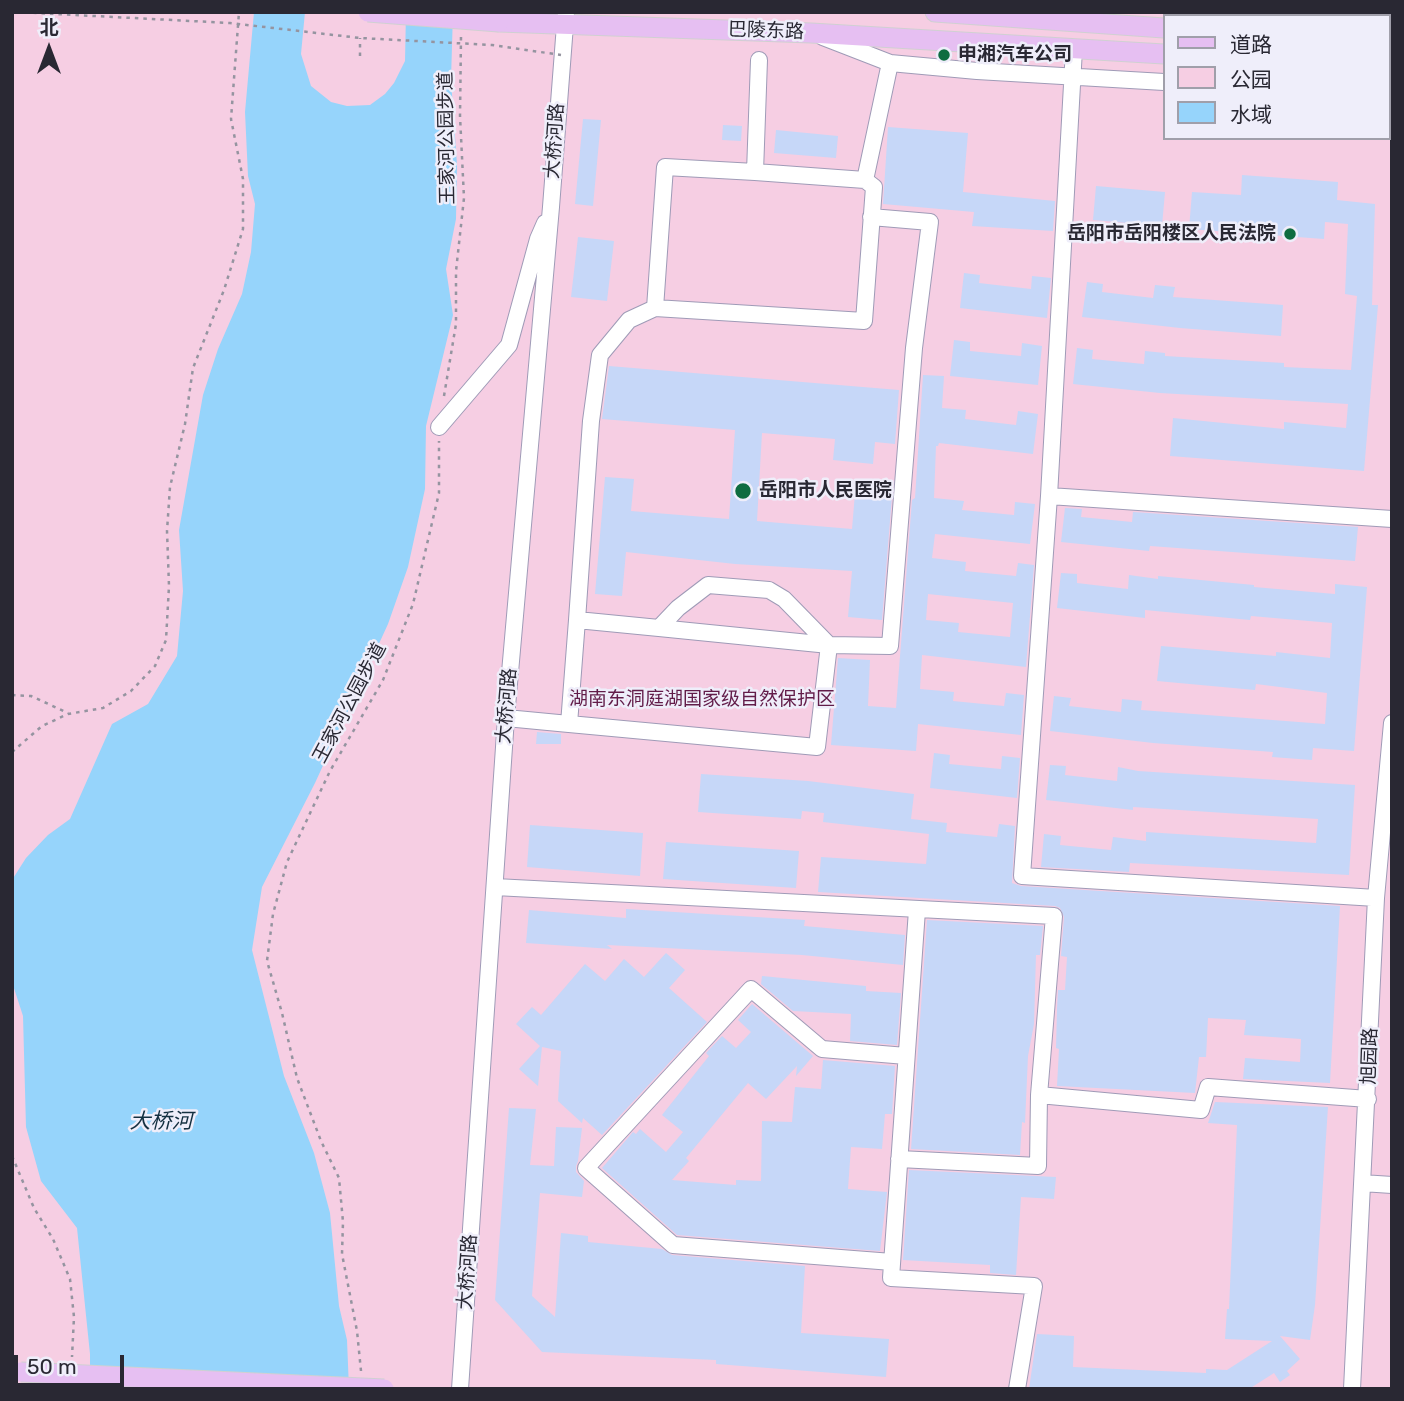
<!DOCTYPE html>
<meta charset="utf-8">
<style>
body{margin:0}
#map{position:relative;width:1404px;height:1401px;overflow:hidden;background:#efeefa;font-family:Rubik,"Noto Sans SC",sans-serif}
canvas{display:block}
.frame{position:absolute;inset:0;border:14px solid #292833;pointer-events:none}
.legend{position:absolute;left:1163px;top:14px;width:228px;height:126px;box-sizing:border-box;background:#efeefa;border:2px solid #a09faa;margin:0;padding:9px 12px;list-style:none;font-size:21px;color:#292833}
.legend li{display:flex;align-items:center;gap:14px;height:35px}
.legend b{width:35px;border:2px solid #a09faa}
.north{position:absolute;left:14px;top:14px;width:70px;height:70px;-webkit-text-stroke:5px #efeefa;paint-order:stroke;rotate:0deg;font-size:19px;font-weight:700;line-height:28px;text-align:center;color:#292833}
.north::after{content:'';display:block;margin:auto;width:24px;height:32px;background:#292833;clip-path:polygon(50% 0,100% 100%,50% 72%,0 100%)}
.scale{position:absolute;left:14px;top:1355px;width:110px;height:32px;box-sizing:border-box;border:4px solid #292833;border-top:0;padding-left:9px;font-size:21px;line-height:24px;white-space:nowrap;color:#292833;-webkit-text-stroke:5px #efeefa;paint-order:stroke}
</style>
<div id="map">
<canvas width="1404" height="1401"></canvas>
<div class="frame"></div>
<ul class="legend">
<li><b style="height:9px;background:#e6bff2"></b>道路</li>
<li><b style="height:19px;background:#f6cee3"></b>公园</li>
<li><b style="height:19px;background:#96d4fb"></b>水域</li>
</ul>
<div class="north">北</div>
<div class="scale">50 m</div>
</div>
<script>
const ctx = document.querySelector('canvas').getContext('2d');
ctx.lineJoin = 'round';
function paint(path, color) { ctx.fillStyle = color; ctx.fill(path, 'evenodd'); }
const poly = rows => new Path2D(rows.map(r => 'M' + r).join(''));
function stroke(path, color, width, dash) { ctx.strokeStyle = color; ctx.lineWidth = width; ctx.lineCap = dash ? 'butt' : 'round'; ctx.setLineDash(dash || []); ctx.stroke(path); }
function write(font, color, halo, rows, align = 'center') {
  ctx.font = font + ' Rubik,"Noto Sans SC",sans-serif'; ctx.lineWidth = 5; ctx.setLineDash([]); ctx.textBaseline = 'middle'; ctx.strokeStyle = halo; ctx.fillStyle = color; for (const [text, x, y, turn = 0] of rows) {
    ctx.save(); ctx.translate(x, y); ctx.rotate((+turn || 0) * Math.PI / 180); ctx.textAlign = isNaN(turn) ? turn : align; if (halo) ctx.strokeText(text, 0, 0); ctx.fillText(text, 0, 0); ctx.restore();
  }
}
const green = poly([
 [12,12,1392,12,1392,1389,12,1389],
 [1164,16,1388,16,1388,138,1164,138]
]);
const water = poly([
 [254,12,305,12,301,54,311,86,331,102,347,106,370,105,385,94,394,83,405,61,406,12,453,12,451,80,457,165,456,219,446,269,453,315,426,426,425,489,408,567,388,624,315,783,262,887,252,950,284,1076,314,1153,330,1213,339,1306,347,1340,349,1389,90,1389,90,1354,77,1228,41,1181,26,1127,23,1016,12,982,12,880,26,858,48,835,70,819,112,724,148,704,177,656,183,591,179,530,203,395,218,349,242,294,251,252,255,204,248,176,245,112]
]);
const building = poly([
 [583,119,601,120,593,206,575,204],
 [723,125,742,126,741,141,722,140],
 [888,127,968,133,963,192,1055,201,1053,231,972,226,974,212,883,204],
 [776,130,838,136,836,158,774,153],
 [1242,175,1338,182,1337,200,1375,204,1372,305,1378,305,1364,471,1170,456,1173,418,1284,429,1284,422,1346,428,1348,404,1160,393,1073,384,1077,348,1093,350,1092,359,1144,364,1145,351,1165,353,1165,356,1284,363,1284,367,1351,370,1357,296,1345,294,1348,224,1325,222,1324,239,1189,229,1192,192,1241,195],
 [1096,186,1165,192,1162,226,1093,220],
 [578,237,614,241,607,301,571,297],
 [964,273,980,275,979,283,1031,289,1032,276,1051,278,1047,318,960,308],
 [1087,282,1103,284,1102,292,1153,298,1155,285,1175,287,1173,297,1283,305,1281,336,1180,328,1082,317],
 [954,340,970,342,970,351,1021,356,1022,343,1042,346,1038,385,950,376],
 [609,366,899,390,895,444,875,442,873,464,833,460,835,439,762,433,757,521,852,529,855,493,892,496,882,620,848,617,852,571,735,564,626,552,622,596,595,594,605,477,634,479,631,511,729,519,735,430,602,419],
 [923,375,944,376,942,408,966,410,965,419,1016,425,1018,411,1038,414,1033,454,939,443,938,446,936,446,934,498,964,501,962,510,1014,515,1015,502,1035,504,1030,544,935,534,932,558,966,562,965,571,1016,576,1018,563,1034,565,1026,667,922,655,920,689,954,692,953,701,1004,706,1006,693,1024,695,1021,735,918,724,916,751,831,745,838,658,870,660,868,706,896,708,912,500,915,498],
 [928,594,1013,603,1010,637,958,632,959,623,926,620],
 [1065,508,1082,509,1081,517,1132,522,1133,512,1358,527,1355,561,1150,546,1149,551,1061,542],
 [1061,573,1077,574,1077,583,1128,589,1129,575,1158,579,1158,576,1254,585,1254,587,1335,594,1335,584,1367,587,1354,751,1313,748,1312,760,1272,757,1273,752,1153,743,1050,731,1054,696,1071,698,1069,706,1121,712,1122,699,1142,701,1141,710,1325,724,1327,693,1256,684,1255,690,1157,681,1161,646,1276,656,1276,652,1330,658,1332,623,1251,616,1250,620,1145,610,1145,618,1057,608],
 [537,732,561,734,561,744,536,744],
 [934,753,950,755,949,764,1001,769,1002,756,1020,758,1017,798,930,788],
 [1050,765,1066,766,1065,775,1117,781,1118,767,1138,771,1355,785,1349,875,1130,863,1129,872,1041,867,1044,834,1061,836,1060,845,1111,850,1113,837,1146,841,1146,832,1316,843,1318,819,1133,807,1133,810,1046,800],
 [701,774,808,781,914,794,911,819,947,823,946,832,997,837,999,824,1015,826,1012,883,1021,886,1340,906,1330,1083,1243,1079,1245,1058,1300,1062,1301,1039,1244,1035,1246,1020,1208,1018,1206,1057,1199,1057,1195,1093,1057,1086,1059,1049,1056,1048,1057,1009,1058,990,1065,990,1067,957,1061,956,1064,917,1060,908,1055,906,818,892,821,857,926,864,929,834,823,822,824,813,802,811,801,819,698,812],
 [530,825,643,833,640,876,527,867],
 [666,842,799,851,796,888,663,879],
 [626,909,805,920,804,926,905,935,903,965,802,955,607,945,612,949,526,943,529,910,626,918],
 [927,920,1043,926,1040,955,1036,955,1034,1024,1028,1056,1025,1123,1022,1122,1020,1155,911,1149],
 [666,953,685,970,669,988,707,1022,602,1135,583,1118,582,1123,558,1101,561,1051,542,1047,538,1086,519,1069,540,1046,516,1024,532,1007,541,1015,585,964,605,981,624,959,644,977],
 [762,976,866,986,866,991,901,993,897,1045,850,1041,851,1014,793,1011,761,984],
 [752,1004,813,1056,796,1076,797,1066,766,1099,748,1083,686,1158,689,1161,672,1180,736,1185,736,1180,761,1181,762,1121,792,1122,795,1087,821,1089,823,1060,895,1066,892,1114,885,1114,882,1149,851,1147,848,1189,887,1192,880,1251,677,1235,602,1168,633,1132,636,1134,640,1129,666,1152,683,1132,662,1115,709,1056,706,1053,722,1036,736,1048,751,1032,738,1020],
 [1215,1102,1328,1107,1315,1305,1310,1340,1280,1336,1300,1359,1287,1371,1290,1375,1280,1382,1274,1373,1249,1389,1029,1389,1037,1334,1074,1336,1073,1367,1206,1373,1206,1369,1227,1370,1272,1341,1225,1339,1227,1309,1229,1309,1237,1125,1208,1123],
 [509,1108,536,1109,530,1165,554,1166,556,1127,582,1128,578,1161,576,1166,576,1172,584,1181,582,1197,540,1193,532,1296,555,1317,561,1233,588,1236,588,1242,662,1249,672,1255,805,1266,801,1333,889,1339,886,1377,716,1364,716,1360,542,1352,495,1300],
 [909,1170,1056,1177,1054,1199,1021,1197,1016,1275,990,1273,990,1265,903,1260]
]);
const path = poly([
 [360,56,360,38],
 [444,396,456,324,456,271,464,198,460,116,461,37],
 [12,695,31,696,68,713],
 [12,752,42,726,68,714,103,708,131,691,155,666,166,640,169,586,167,531,170,487,185,424,193,368,224,290,243,229,243,179,231,119,239,12],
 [12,1068,12,1134],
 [12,1156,34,1208,53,1239,70,1279,74,1317,72,1357],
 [361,1371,357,1331,342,1254,343,1222,339,1178,321,1141,297,1078,282,1013,267,961,273,914,287,862,330,771,383,680,413,604,439,493,439,441]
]);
const minor = poly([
 [1292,12,1339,16],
 [1388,19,1392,20],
 [823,37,890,63,977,71,1164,82],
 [1074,49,1049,496,1022,876,1376,898],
 [759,60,755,172,665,167,655,308,864,321,874,187,865,180,890,63],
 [1388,95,1392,95],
 [755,172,865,180],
 [439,427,509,345,538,239,545,223],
 [1049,496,1392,519],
 [577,620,591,421,600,355,629,320,655,308],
 [659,628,829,645,890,646,914,348,930,222,871,217],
 [506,718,569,724,817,747,829,645,784,599,769,590,708,585,678,608,659,628,577,620,569,724],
 [495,887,1054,916,1039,1095,1201,1110,1208,1087,1368,1099],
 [917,910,891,1278,1034,1286,1017,1389],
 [899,1159,1038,1166,1039,1095],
 [1362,1183,1392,1185],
 [892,1262,673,1245,586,1168,751,989,822,1049,906,1056],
 [460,1389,506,718,551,207,566,12],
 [1352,1389,1376,898,1392,723]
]);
const major = poly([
 [935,12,1164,28],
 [499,22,811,33,1164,54],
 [1388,44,1392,44],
 [1388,68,1392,68]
]);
const pathBridge = poly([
 [16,12,230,23,360,38,492,45,561,55]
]);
const majorBridge = poly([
 [368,12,499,22],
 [21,1372,384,1389]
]);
const markers = [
 [944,55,7,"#0f6c40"],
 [1290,234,7,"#0f6c40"],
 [743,491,9,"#0f6c40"]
];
const streetNames = [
 ["巴陵东路",766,31,2],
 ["王家河公园步道",447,138,-91],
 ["大桥河路",555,141,-86],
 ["王家河公园步道",350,703,-62],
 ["大桥河路",507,706,-85],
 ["旭园路",1370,1056,-88],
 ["大桥河路",468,1272,-86]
];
const poiNames = [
 ["申湘汽车公司",958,55],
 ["岳阳市岳阳楼区人民法院",1276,234,"right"],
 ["岳阳市人民医院",759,491]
];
const parkNames = [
 ["湖南东洞庭湖国家级自然保护区",702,700]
];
const waterNames = [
 ["大桥河",161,1122]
];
paint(green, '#f6cee3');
paint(water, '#96d4fb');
paint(building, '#c6d7f8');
stroke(minor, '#9f9bb7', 18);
stroke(major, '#d0d0d2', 21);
stroke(path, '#9594a0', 2.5, [3.5, 5]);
stroke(minor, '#fff', 16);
stroke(major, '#e6bff2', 19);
stroke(majorBridge, '#d0d0d2', 21, []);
stroke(pathBridge, '#9594a0', 2.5, [3.5, 5]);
stroke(majorBridge, '#e6bff2', 19);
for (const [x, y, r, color] of markers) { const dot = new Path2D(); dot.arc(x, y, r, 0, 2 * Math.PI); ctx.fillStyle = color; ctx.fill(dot); stroke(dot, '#efeefa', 2.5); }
write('19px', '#292833', '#efeefa', streetNames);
write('bold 19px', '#292833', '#efeefa', poiNames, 'left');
write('19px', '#621c49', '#efeefa', parkNames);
write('italic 21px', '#143041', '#efeefa', waterNames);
</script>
